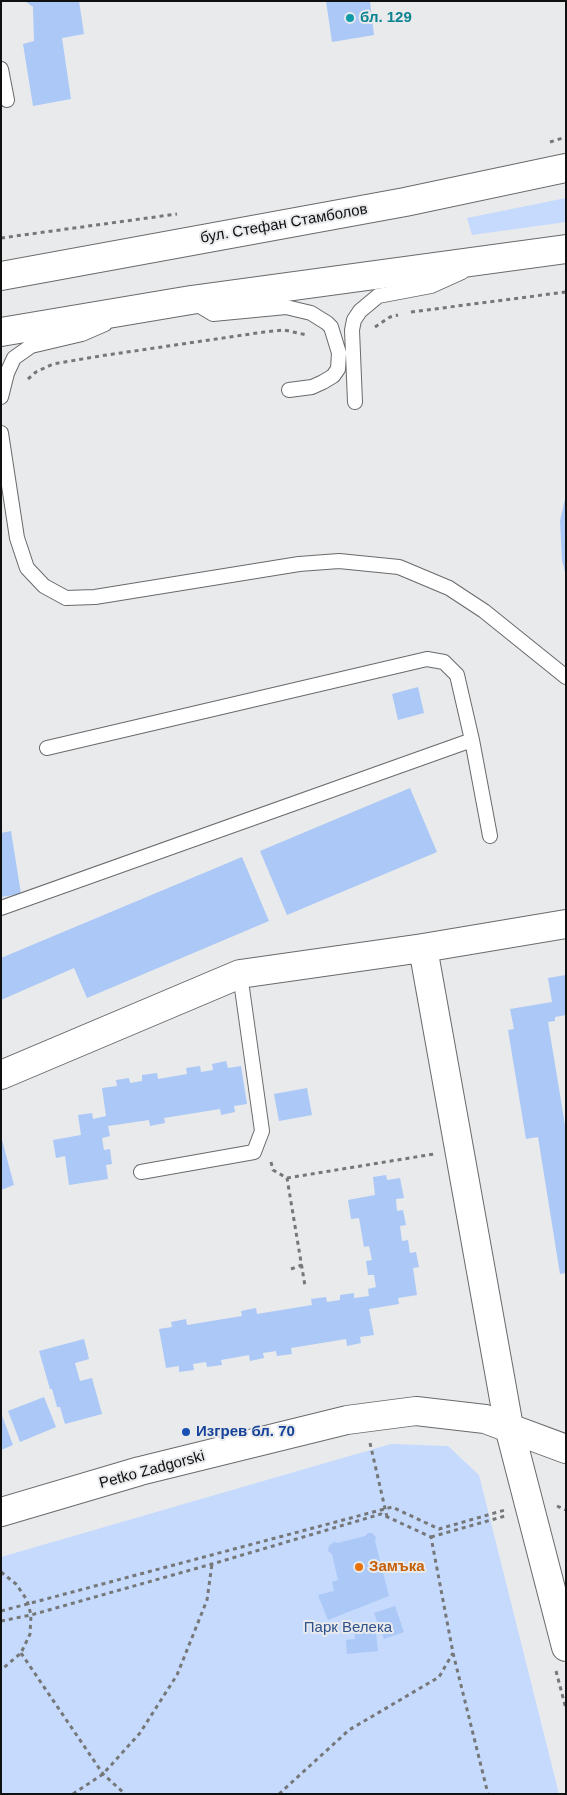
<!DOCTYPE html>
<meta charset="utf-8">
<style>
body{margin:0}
#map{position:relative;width:567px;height:1795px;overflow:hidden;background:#e8eaec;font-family:Helvetica,sans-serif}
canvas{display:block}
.frame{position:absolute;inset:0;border:2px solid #0f1010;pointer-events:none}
</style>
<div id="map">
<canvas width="567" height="1795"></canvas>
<div class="frame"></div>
</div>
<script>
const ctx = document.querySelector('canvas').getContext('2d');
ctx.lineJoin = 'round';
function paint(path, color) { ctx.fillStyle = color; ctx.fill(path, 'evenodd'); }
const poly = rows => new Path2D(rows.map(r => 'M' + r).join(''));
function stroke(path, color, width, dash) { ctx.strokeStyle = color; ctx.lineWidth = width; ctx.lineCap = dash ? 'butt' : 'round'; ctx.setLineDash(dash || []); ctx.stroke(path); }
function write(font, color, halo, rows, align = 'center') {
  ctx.font = font + ' Helvetica,sans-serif'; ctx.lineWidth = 4; ctx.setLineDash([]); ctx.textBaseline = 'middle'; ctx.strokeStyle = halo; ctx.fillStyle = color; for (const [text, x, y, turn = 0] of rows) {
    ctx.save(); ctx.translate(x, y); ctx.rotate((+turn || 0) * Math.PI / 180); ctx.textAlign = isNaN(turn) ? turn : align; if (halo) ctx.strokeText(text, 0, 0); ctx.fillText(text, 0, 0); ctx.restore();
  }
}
const green = poly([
 [566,198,566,222,472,235,467,218],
 [391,1444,448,1446,479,1475,559,1794,1,1794,1,1557]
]);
const building = poly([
 [25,1,79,1,84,34,62,38,71,99,33,106,23,44,34,41,33,7],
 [326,1,370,1,374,35,332,42],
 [565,499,566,499,565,572,562,560,560,521],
 [418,687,424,713,398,720,392,694],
 [410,788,437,852,287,915,260,851],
 [11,831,21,894,1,897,1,833],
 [242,857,269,921,87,998,74,968,1,1000,1,958],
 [566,975,566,1015,555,1017,555,1021,548,1022,566,1131,566,1273,560,1274,538,1137,526,1139,508,1030,514,1029,510,1009,552,1002,548,978],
 [226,1061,228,1068,241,1066,247,1104,234,1106,235,1112,221,1115,220,1109,164,1118,165,1123,150,1126,149,1120,108,1126,110,1136,102,1138,104,1150,110,1149,112,1164,106,1165,108,1179,69,1185,65,1156,56,1158,53,1140,81,1135,78,1115,92,1113,93,1119,106,1116,102,1088,117,1086,116,1080,129,1078,130,1083,142,1081,142,1075,157,1073,158,1079,187,1074,186,1068,200,1066,201,1072,213,1070,212,1064],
 [307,1088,312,1115,279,1121,274,1094],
 [1,1136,14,1185,1,1190],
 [386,1175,387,1180,400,1178,404,1198,396,1199,397,1211,403,1210,406,1225,400,1226,402,1241,408,1240,410,1253,416,1252,419,1267,413,1268,417,1295,398,1298,399,1304,369,1309,374,1335,360,1337,361,1343,347,1346,346,1339,291,1348,292,1354,277,1356,276,1351,263,1353,264,1358,250,1361,249,1355,221,1360,222,1365,207,1367,206,1362,193,1364,194,1370,179,1372,179,1366,166,1368,159,1329,172,1327,171,1322,186,1319,187,1325,242,1316,241,1311,256,1308,257,1314,312,1305,311,1299,326,1297,327,1302,340,1300,340,1295,354,1293,354,1298,369,1296,368,1289,376,1287,374,1275,368,1275,366,1261,372,1260,369,1246,364,1247,359,1218,351,1219,348,1200,375,1195,373,1177],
 [84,1339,89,1359,75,1363,80,1381,92,1378,102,1414,65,1424,60,1407,57,1407,52,1389,50,1389,39,1351],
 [44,1397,56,1427,20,1442,8,1411],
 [1,1413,13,1445,1,1450],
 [368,1533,372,1533,376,1537,375,1541,389,1596,328,1620,318,1595,334,1591,332,1582,338,1580,332,1554,328,1551,329,1546,334,1542,338,1543,365,1536],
 [395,1606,404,1632,384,1639,374,1613],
 [375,1624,378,1651,347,1654,346,1640,355,1639,354,1627]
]);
const path = poly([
 [550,142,566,137],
 [1,238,177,214],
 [411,312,566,292],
 [375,327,390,317,398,315],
 [28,379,36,372,53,364,100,356,264,332,284,330,307,335],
 [271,1162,273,1170,287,1178,305,1286],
 [287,1178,434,1154],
 [291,1269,302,1265],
 [370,1443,387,1517],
 [557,1506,566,1510],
 [431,1537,505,1516],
 [1,1572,16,1584,27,1600,31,1615,30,1634,21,1653,1,1670],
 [1,1611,392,1507,439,1529,505,1510],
 [1,1621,31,1615,212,1564,381,1514,431,1537,453,1653,488,1794],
 [21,1653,103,1774,125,1794],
 [556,1671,566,1709],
 [73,1794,103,1774,140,1733,177,1675,207,1600,212,1564],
 [279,1794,349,1730,439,1677,453,1653]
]);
const lane = poly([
 [1,69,7,100],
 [193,302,213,314,286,307,311,313,327,323,331,327,339,353,338,369,333,376,323,382,312,387,289,390],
 [1,397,7,373,14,358,31,346,82,334,105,324],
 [355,402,352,330,354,320,360,311,378,296,431,286,462,272],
 [1,433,17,538,27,568,44,586,66,598,95,597,299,564,339,561,399,567,449,588,484,611,566,677],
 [47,748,427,659,444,662,457,675,472,740,490,836],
 [1,908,472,740],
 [141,1172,254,1152,262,1131,240,974]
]);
const street = poly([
 [423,948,509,1427,566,1647],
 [1,1075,240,974,423,948,566,924]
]);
const secondary = poly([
 [1,1512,140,1471,347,1420,416,1411,485,1419,566,1449]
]);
const primary = poly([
 [1,276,405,202,566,168],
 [1,332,191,300,566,249]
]);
const markers = [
 [350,18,5,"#0f9aa8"],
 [186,1432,5,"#1a4fb4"],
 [359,1567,5,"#e8710a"]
];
const cultureNames = [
 ["бл. 129",360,18]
];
const streetNames = [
 ["бул. Стефан Стамболов",284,224,-10],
 ["Petko Zadgorski",152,1470,-15]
];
const transitNames = [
 ["Изгрев бл. 70",196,1432]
];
const foodNames = [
 ["Замъка",369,1567]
];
const parkNames = [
 ["Парк Велека",348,1628]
];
paint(green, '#c5dafd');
paint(building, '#abc8f7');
stroke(lane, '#696a6c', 16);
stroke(street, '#696a6c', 30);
stroke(secondary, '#696a6c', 30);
stroke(primary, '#696a6c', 30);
stroke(path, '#767778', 3, [4, 4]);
stroke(lane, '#fff', 14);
stroke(street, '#fff', 28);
stroke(secondary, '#fff', 28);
stroke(primary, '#fff', 28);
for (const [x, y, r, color] of markers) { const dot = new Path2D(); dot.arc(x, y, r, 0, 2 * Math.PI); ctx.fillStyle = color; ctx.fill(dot); stroke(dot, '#e8eaec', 2); }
write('bold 15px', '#0d838f', '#e8eaec', cultureNames, 'left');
write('15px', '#0f1010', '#e8eaec', streetNames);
write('bold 15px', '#164399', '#e8eaec', transitNames, 'left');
write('bold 15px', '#c56008', '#e8eaec', foodNames, 'left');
write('15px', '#31538d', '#e8eaec', parkNames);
</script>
